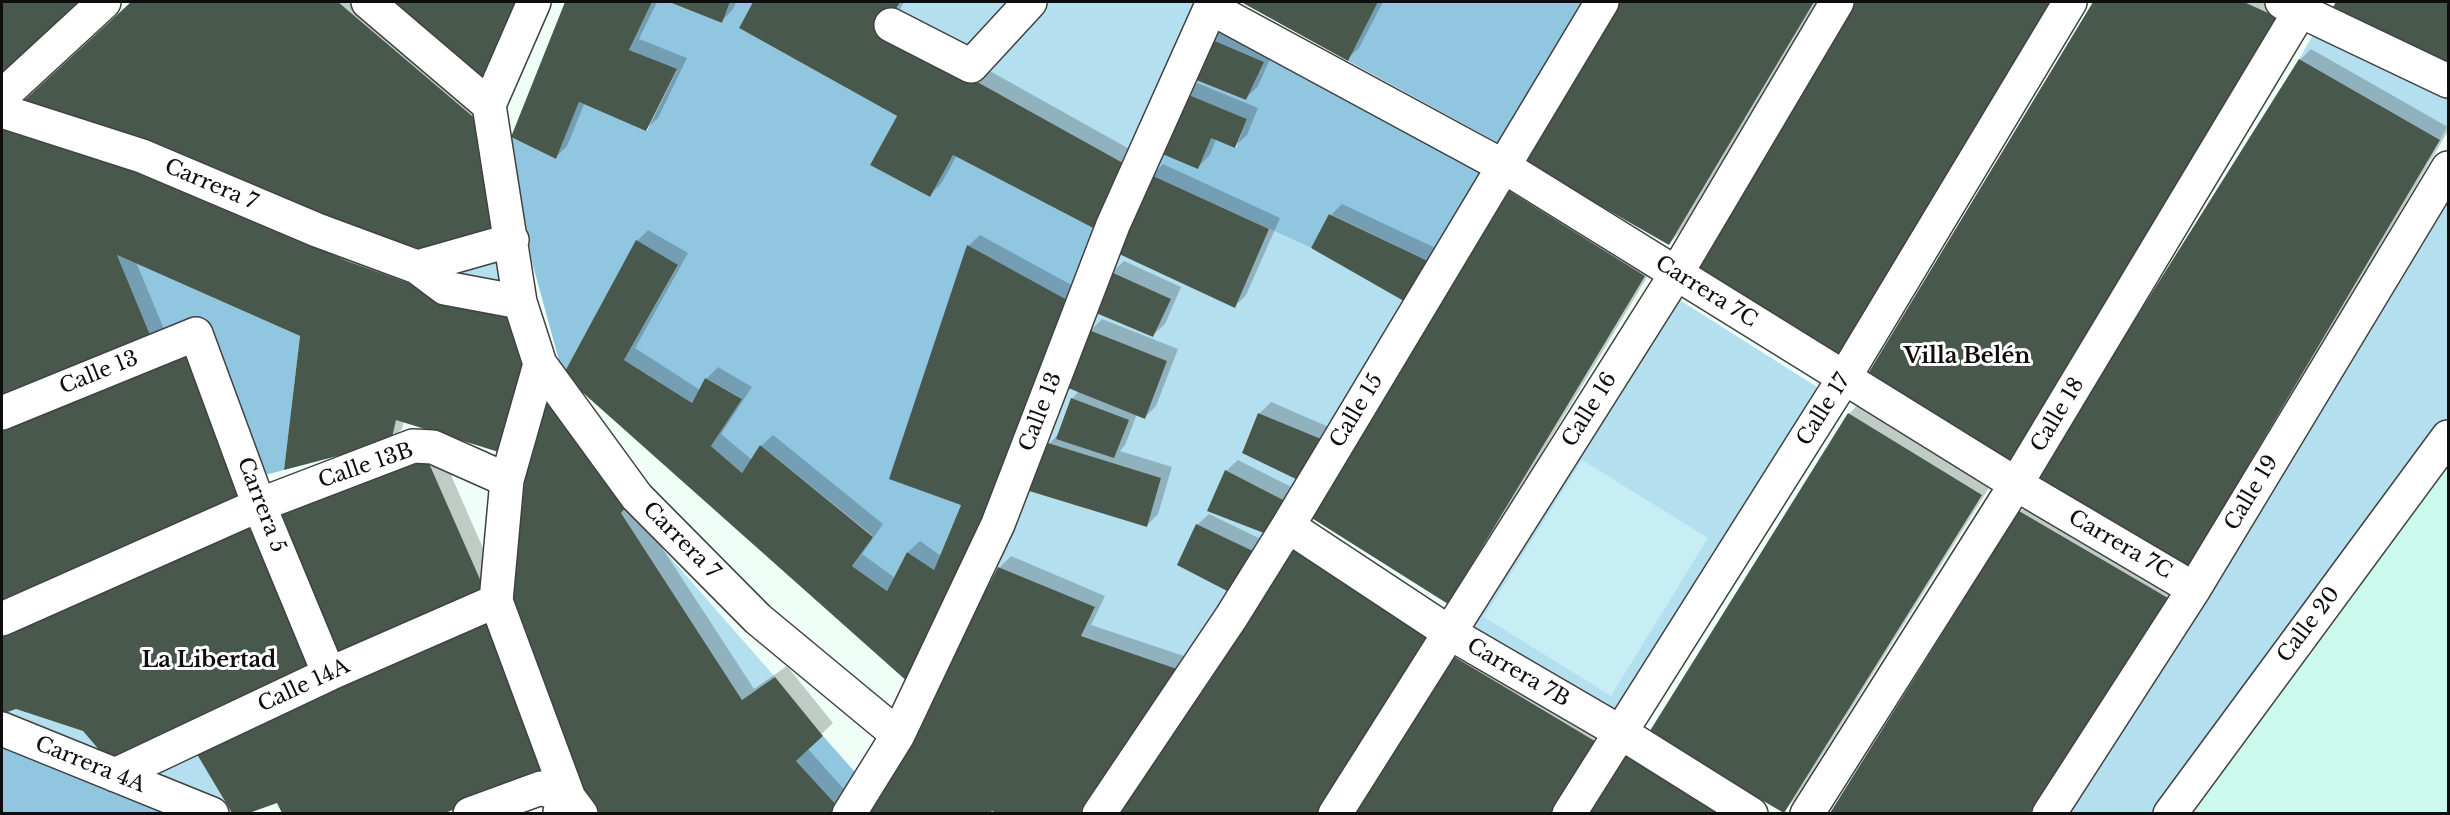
<!DOCTYPE html>
<meta charset="utf-8">
<style>
body{margin:0}
#map{position:relative;width:2450px;height:815px;overflow:hidden;background:#effff8;font-family:"Libre Baskerville",serif}
canvas{display:block}
.frame{position:absolute;inset:0;border:3px solid #0e0e0e;pointer-events:none}
</style>
<div id="map">
<canvas width="2450" height="815"></canvas>
<div class="frame"></div>
</div>
<script>
const ctx = document.querySelector('canvas').getContext('2d');
ctx.lineJoin = 'round';
function paint(path, color) { ctx.fillStyle = color; ctx.fill(path, 'evenodd'); }
const poly = rows => new Path2D(rows.map(r => 'M' + r).join(''));
function stroke(path, color, width, dash) { ctx.strokeStyle = color; ctx.lineWidth = width; ctx.lineCap = dash ? 'butt' : 'round'; ctx.setLineDash(dash || []); ctx.stroke(path); }
function write(font, color, halo, rows, align = 'center') {
  ctx.font = font + ' "Libre Baskerville",serif'; ctx.lineWidth = 6; ctx.setLineDash([]); ctx.textBaseline = 'middle'; ctx.strokeStyle = halo; ctx.fillStyle = color; for (const [text, x, y, turn = 0] of rows) {
    ctx.save(); ctx.translate(x, y); ctx.rotate((+turn || 0) * Math.PI / 180); ctx.textAlign = isNaN(turn) ? turn : align; if (halo) ctx.strokeText(text, 0, 0); ctx.fillText(text, 0, 0); ctx.restore();
  }
}
const farmland = poly([
 [2448,463,2448,813,2186,814]
]);
const green = poly([
 [900,2,1011,2,965,50,895,10],
 [1047,2,1200,2,1123,163,978,82],
 [2314,33,2448,98,2448,124,2440,140,2299,59],
 [2448,198,2448,419,2342,568,2159,813,2060,814],
 [1269,229,1315,250,1409,304,1326,441,1258,413,1242,453,1302,482,1289,503,1225,470,1208,511,1269,535,1257,553,1196,525,1178,565,1229,592,1180,670,1081,636,1095,608,998,567,1029,491,1147,527,1161,478,1048,443,1068,388,1145,419,1167,361,1089,330,1096,313,1153,337,1171,299,1111,272,1117,253,1237,304],
 [504,249,513,293,447,285,446,264],
 [1675,297,1817,387,1616,716,1470,626],
 [626,507,775,677,742,700,621,513],
 [16,709,83,731,112,765,2,714],
 [195,751,232,813,221,813,134,779]
]);
const forest = poly([
 [652,2,669,2,722,23,730,2,753,2,739,28,897,116,870,165,930,197,953,155,1095,229,1067,300,961,505,934,570,907,552,887,591,852,566,873,536,760,445,742,473,711,446,741,398,705,378,692,403,624,360,678,266,636,241,563,375,532,262,511,137,556,159,579,102,647,131,677,70,629,50],
 [1378,2,1591,2,1504,146,1348,61],
 [1216,22,1485,172,1432,263,1330,214,1311,248,1151,175,1160,153,1211,138,1236,148,1247,119,1184,93,1191,78,1246,100,1264,62,1208,38],
 [117,255,300,336,284,470,258,477,153,342],
 [823,736,862,780,841,810,796,761],
 [2,738,190,813,2,813]
]);
const pitch = poly([
 [1582,460,1708,538,1611,696,1484,617]
]);
const shadow = poly([
 [2,2,84,2,2,79],
 [132,2,363,2,489,110,431,250,32,95],
 [394,2,522,2,484,76],
 [567,2,657,2,639,39,687,58,658,118,646,129,585,102,567,146,556,157,513,136],
 [673,2,736,2,733,9,722,21],
 [755,2,904,2,895,18,1133,151,1106,216,957,155,941,184,930,195,899,115,741,27],
 [1245,2,1383,2,1359,48,1347,59],
 [1619,2,1817,2,1680,232,1669,244,1524,160],
 [1856,2,2054,2,1696,270],
 [2095,2,2280,2,2289,6,2022,448,2010,459,1868,376],
 [2338,2,2448,2,2448,60,2336,7],
 [1221,27,1274,50,1258,86,1246,98,1210,39],
 [2311,49,2448,127,2448,131,2199,554,2188,565,2300,60],
 [1197,83,1258,108,1247,135,1235,146,1216,139,1210,155,1198,167,1186,94],
 [2,126,359,250,524,297,404,421,402,429,390,441,302,335,136,262,164,329,2,403],
 [1163,164,1280,218,1246,295,1235,306,1152,176],
 [1519,179,1655,264,1459,591,1447,602,1507,190],
 [1342,204,1442,251,1420,290,1331,215],
 [648,230,688,253,635,348,700,390,706,379,718,367,752,387,721,434,752,460,761,446,773,435,883,524,862,554,895,578,908,552,920,541,941,556,963,504,968,246,980,235,1077,288,920,670,565,375,637,241],
 [1124,261,1181,287,1165,324,1153,335,1098,312,1112,272],
 [1102,319,1178,349,1156,406,1145,417,1137,414,1125,445,1120,451,1172,467,1158,514,1146,526,1049,444,1060,432,1072,399,1079,391,1090,331],
 [200,338,2,607,2,420],
 [1271,402,1336,430,1314,468,1259,414],
 [1860,402,1992,483,1795,799,1784,811,1849,414],
 [436,441,497,580,334,660],
 [1238,460,1299,491,1280,522,1226,471],
 [631,500,754,689,787,666,833,723,807,748,851,797,839,814,602,814,583,790,514,603],
 [2031,501,2179,586,2033,814,1832,814,2020,512],
 [1209,514,1267,542,1241,579,1197,525],
 [1293,548,1326,814,1117,814],
 [1011,556,1105,596,1091,625,1190,658,1089,814,999,814,995,811,994,814,865,814,999,568],
 [2,625,84,730,16,708,2,712],
 [1466,645,1608,731,1556,814,1354,814,1454,657],
 [1624,749,1758,814,1585,814],
 [197,751,552,771,441,814,284,814,278,801,245,814,233,814]
]);
const building = poly([
 [2,2,86,2,2,81],
 [131,2,338,2,478,121,497,231,431,252,319,220,18,106],
 [392,2,516,2,484,78],
 [565,2,652,2,629,50,677,69,646,131,579,102,556,159,511,137],
 [669,2,730,2,722,23],
 [753,2,900,2,884,30,1123,163,1095,229,953,155,930,197,870,165,897,116,739,28],
 [1241,2,1378,2,1348,61],
 [1617,2,1814,2,1669,245,1522,161],
 [1854,2,2051,2,1838,356,1694,271],
 [2093,2,2244,2,2279,18,2010,461,1866,377],
 [2336,2,2448,2,2448,62,2333,7],
 [1208,38,1264,62,1246,100,1191,78],
 [2299,59,2440,140,2188,567,2036,477],
 [1184,93,1247,119,1235,148,1211,138,1198,169,1160,153],
 [2,125,148,171,347,261,442,295,512,308,530,363,505,454,396,420,391,442,284,470,300,336,117,255,153,342,2,405],
 [1151,175,1269,229,1235,308,1117,253],
 [1506,189,1645,276,1448,604,1310,517],
 [1329,214,1432,263,1409,304,1311,248],
 [636,240,678,265,624,360,692,403,705,378,742,399,711,446,742,473,760,445,873,537,852,566,887,591,907,552,934,570,961,505,889,479,967,245,1067,300,991,509,909,683,563,375],
 [1111,272,1171,299,1153,337,1096,313],
 [1089,330,1167,361,1145,419,1068,388],
 [188,348,243,500,2,608,2,426],
 [1071,398,1129,420,1114,458,1056,439],
 [547,399,626,507,621,513,742,700,775,677,823,736,796,761,841,810,838,813,600,813,582,791,512,603,529,439],
 [1258,413,1326,441,1302,482,1242,453],
 [1848,413,1982,495,1784,813,1648,734],
 [1048,443,1161,478,1147,527,1029,491],
 [424,452,486,593,333,662,271,509],
 [1225,470,1289,503,1269,535,1207,511],
 [2019,511,2168,598,2030,813,1830,813],
 [255,520,310,667,112,765,83,731,16,709,2,714,2,631],
 [1196,524,1257,553,1229,592,1177,565],
 [1292,547,1435,636,1323,813,1115,813],
 [998,567,1095,607,1081,636,1180,670,1087,813,996,813,992,811,990,813,863,813,908,742],
 [491,612,553,772,445,813,282,813,277,803,249,813,232,813,195,751],
 [1453,656,1598,743,1553,813,1352,813],
 [1623,748,1729,813,1583,813]
]);
const minor = poly([
 [368,2,489,105,520,302,540,364,637,497,758,619,898,735],
 [2282,2,2448,81],
 [1211,8,1503,166,2016,484,2194,589],
 [891,25,971,66,1030,2],
 [2,96,104,2],
 [489,105,534,2],
 [2,111,142,156,317,230,417,267,445,288,520,302],
 [417,267,512,240],
 [2,413,196,334,259,505,329,674],
 [507,480,540,364],
 [1288,526,1450,633,1620,732,1751,814],
 [2,619,259,505,413,446,433,447,507,480,496,601,569,798,581,814],
 [2,729,212,814],
 [115,775,329,674,496,601],
 [470,814,541,788,569,798,560,812],
 [849,814,898,735,998,524,1113,225,1213,2],
 [1099,814,1232,616,1288,526,1602,2],
 [1335,814,1676,274,1837,2],
 [1569,814,1844,378,2070,2],
 [1807,814,2016,484,2300,11],
 [2049,814,2194,589,2448,168],
 [2170,814,2448,437]
]);
const streetNames = [
 ["Carrera 7",211,185,23],
 ["Carrera 7C",1706,292,32],
 ["Calle 13",99,373,-22],
 ["Calle 16",1590,410,-58],
 ["Calle 17",1824,410,-58],
 ["Calle 15",1357,411,-59],
 ["Calle 13",1041,412,-69],
 ["Calle 18",2058,415,-59],
 ["Calle 13B",366,466,-19],
 ["Calle 19",2252,493,-59],
 ["Carrera 5",261,505,69],
 ["Carrera 7",681,541,45],
 ["Carrera 7C",2120,545,30],
 ["Calle 20",2309,625,-53],
 ["Carrera 7B",1518,673,30],
 ["Calle 14A",304,686,-25],
 ["Carrera 4A",90,765,22]
];
const neighbourhoodNames = [
 ["Villa Belén",1967,357],
 ["La Libertad",209,661]
];
paint(farmland, '#cbf9eb');
paint(green, '#b3dfee');
paint(forest, '#91c6e1');
paint(pitch, '#c6eef4');
paint(shadow, '#0003');
paint(building, '#49584c');
stroke(minor, '#414141', 36);
stroke(minor, '#fff', 33);
write('21px', '#0e0e0e', '#fff', streetNames);
write('bold 22px', '#0e0e0e', '#fff', neighbourhoodNames);
</script>
